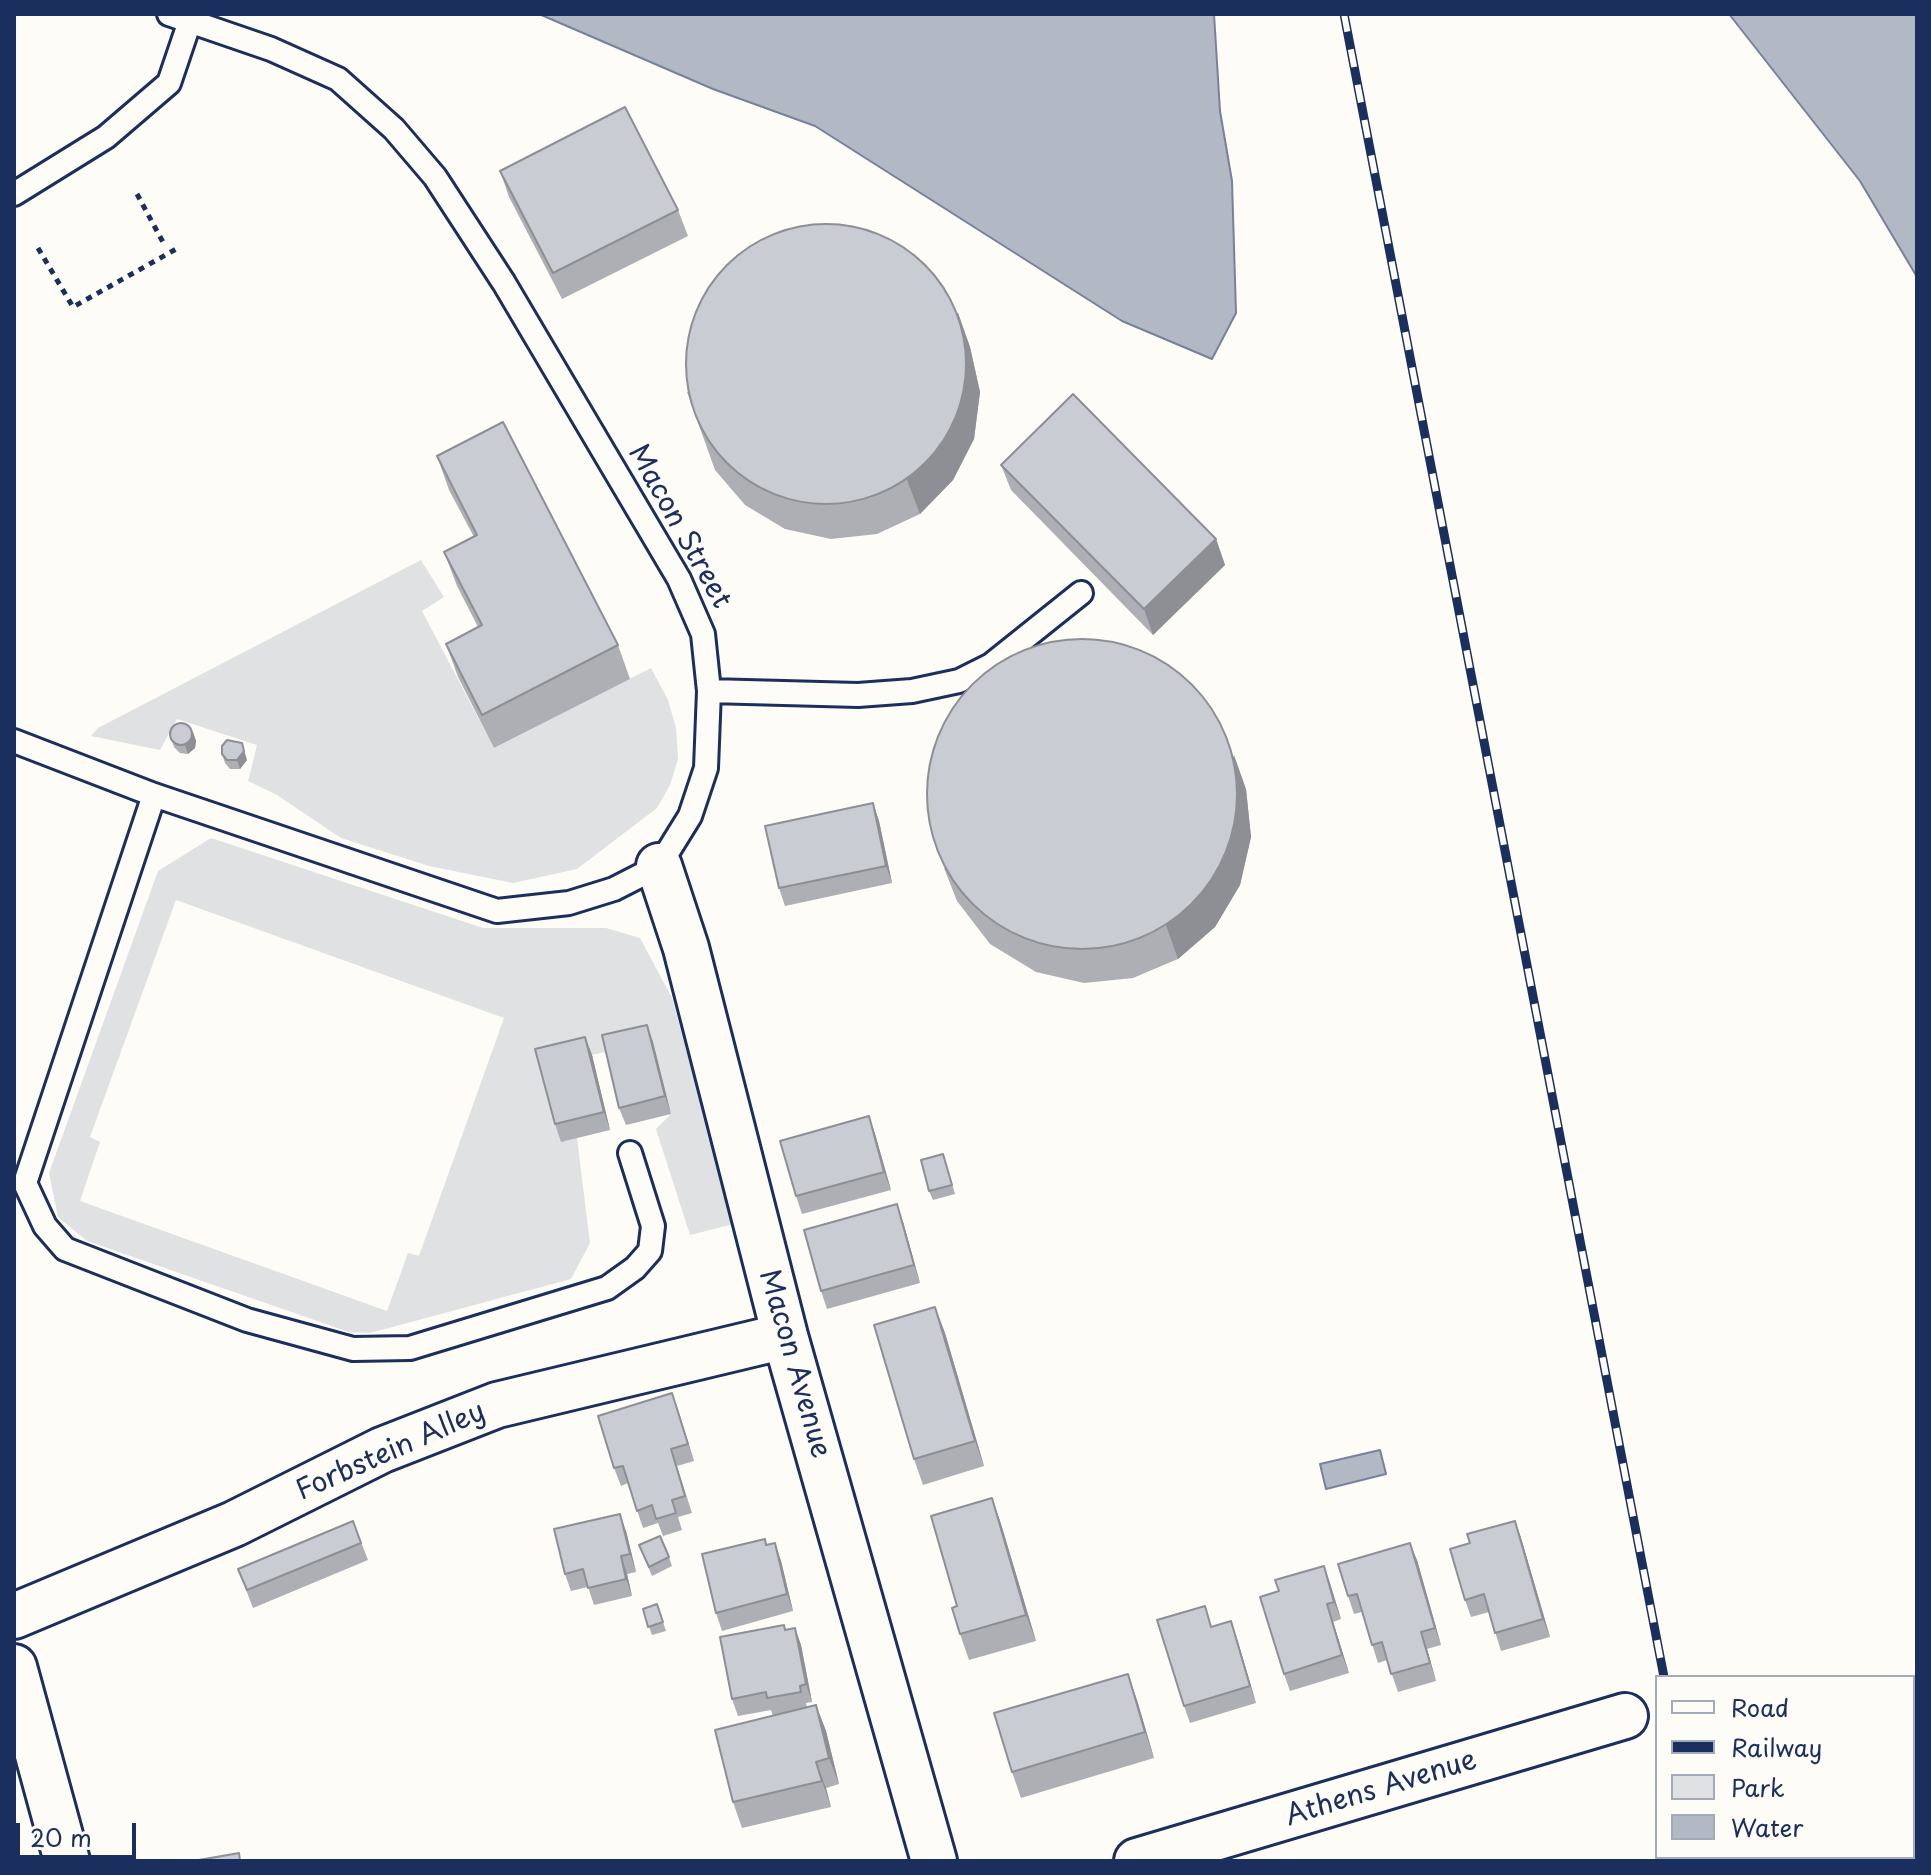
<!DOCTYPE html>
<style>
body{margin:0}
#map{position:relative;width:1931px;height:1875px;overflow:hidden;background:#fdfcf7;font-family:"Playpen Sans",sans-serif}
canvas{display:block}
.frame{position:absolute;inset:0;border:16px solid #1b2f5e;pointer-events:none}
.legend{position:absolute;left:1655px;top:1675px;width:260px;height:184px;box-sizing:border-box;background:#fdfcf7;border:2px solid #a3aaba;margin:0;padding:10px 14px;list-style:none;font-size:24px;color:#1b2f5e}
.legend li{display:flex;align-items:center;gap:16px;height:40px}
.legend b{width:40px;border:2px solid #a3aaba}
.scale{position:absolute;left:16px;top:1823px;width:120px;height:36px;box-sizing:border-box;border:4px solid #1b2f5e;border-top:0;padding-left:10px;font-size:24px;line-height:28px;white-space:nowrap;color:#1b2f5e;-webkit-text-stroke:6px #fdfcf7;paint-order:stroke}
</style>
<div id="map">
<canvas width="1931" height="1875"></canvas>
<div class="frame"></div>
<ul class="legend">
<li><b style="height:10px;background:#fdfcf7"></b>Road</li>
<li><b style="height:10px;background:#1b2f5e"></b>Railway</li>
<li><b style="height:22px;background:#e0e1e3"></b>Park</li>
<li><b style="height:22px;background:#b3b8c5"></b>Water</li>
</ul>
<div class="scale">20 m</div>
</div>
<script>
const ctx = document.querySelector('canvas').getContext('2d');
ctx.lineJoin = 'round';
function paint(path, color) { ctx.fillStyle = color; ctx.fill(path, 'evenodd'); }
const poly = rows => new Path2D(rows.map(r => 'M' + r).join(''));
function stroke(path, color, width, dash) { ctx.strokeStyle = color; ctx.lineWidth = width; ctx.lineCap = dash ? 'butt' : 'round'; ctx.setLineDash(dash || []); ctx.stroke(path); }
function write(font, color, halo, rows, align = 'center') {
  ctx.font = font + ' "Playpen Sans",sans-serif'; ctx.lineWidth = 6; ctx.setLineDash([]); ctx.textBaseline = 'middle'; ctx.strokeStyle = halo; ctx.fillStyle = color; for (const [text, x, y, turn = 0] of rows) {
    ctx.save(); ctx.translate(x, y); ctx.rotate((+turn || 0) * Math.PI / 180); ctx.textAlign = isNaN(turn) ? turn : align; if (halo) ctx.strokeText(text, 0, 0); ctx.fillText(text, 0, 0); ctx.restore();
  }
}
const green = poly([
 [421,560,444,597,422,611,494,748,651,668,668,700,676,728,678,759,670,785,657,808,577,869,513,883,429,866,341,838,277,795,248,781,257,745,177,719,160,750,91,736,98,728],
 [211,838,483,928,606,928,640,938,672,998,734,1224,690,1235,656,1129,671,1114,653,1042,592,1055,577,1138,590,1243,571,1279,370,1333,349,1332,87,1241,58,1217,49,1173,158,871],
 [176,900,504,1018,419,1256,408,1253,387,1311,80,1201,100,1142,90,1137]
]);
const water = poly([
 [539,14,1214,14,1220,111,1232,181,1236,313,1212,359,1122,321,815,126,713,89,539,14],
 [1729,14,1917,14,1917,277,1860,181,1729,14],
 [1380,1450,1386,1474,1326,1489,1320,1464,1380,1450]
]);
const path = poly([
 [137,194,164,244],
 [38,248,73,307,178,248]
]);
const lane = poly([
 [14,194,106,137,169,83,190,21],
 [709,691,858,695,912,691,959,681,991,665,1081,593],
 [14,741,154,795,497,911,569,903,614,889,659,866,690,816,706,768,709,691,703,634,679,579,504,283,435,177,394,129,338,79,271,49,169,14],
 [154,795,25,1183,45,1226,65,1249,247,1320,353,1349,410,1348,607,1288,635,1268,650,1251,653,1226,630,1153]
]);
const street = poly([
 [659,866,686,948,785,1336,934,1861],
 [14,1616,234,1524,382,1450,497,1405,785,1336],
 [14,1667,67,1861],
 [1137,1861,1625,1716]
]);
const rail = poly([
 [1344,14,1664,1677],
 [1702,1857,1703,1861]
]);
const wall = poly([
 [500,171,678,210,688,236,562,299,509,197],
 [958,313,970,347,980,392,974,439,953,480,920,514,877,534,831,539,785,529,745,505,715,470,687,392],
 [437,456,618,645,630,679,494,748,458,677,446,644,478,627,457,586,444,552,474,537,449,490],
 [1001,465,1216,539,1225,565,1153,635,1011,490],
 [193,732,196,741,195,748,188,754,180,753,174,747,171,738],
 [222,754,247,760,240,769,230,769,225,763],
 [1246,789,1251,837,1240,885,1215,927,1178,959,1133,978,1084,983,1036,972,990,944,957,901,944,868],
 [873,803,879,821,892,883,785,906,779,888],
 [647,1025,653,1042,671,1114,626,1125,619,1108],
 [585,1037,592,1055,610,1130,561,1142,555,1124],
 [869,1116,875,1134,891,1190,802,1214,796,1196],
 [946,1163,955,1194,933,1200,929,1191],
 [903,1222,920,1283,827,1309,821,1291],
 [935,1307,945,1333,984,1466,923,1485,914,1459],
 [678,1410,694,1461,677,1466,692,1513,678,1517,682,1530,663,1536,658,1523,643,1528,628,1483,621,1486,614,1468],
 [992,1498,1001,1524,1036,1641,969,1660,960,1634,957,1606],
 [353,1521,368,1560,253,1608,238,1569],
 [1515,1521,1521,1538,1550,1637,1501,1651,1489,1612,1471,1617,1465,1600,1470,1543],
 [626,1531,636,1572,627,1574,632,1596,594,1605,588,1587,571,1591,565,1574],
 [775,1543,781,1561,793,1611,722,1631,716,1613,767,1545],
 [639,1545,669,1557,672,1566,652,1576],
 [1417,1560,1441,1645,1427,1649,1436,1681,1398,1692,1387,1660,1378,1663,1362,1612,1354,1614,1348,1596],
 [1324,1566,1341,1619,1333,1622,1349,1673,1290,1691,1284,1674],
 [657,1604,666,1631,652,1635,643,1609],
 [784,1625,786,1630,795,1628,801,1645,812,1702,806,1703,807,1708,816,1705,826,1731,839,1784,826,1788,831,1807,742,1828,733,1802,773,1716,771,1710,738,1716,732,1699],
 [1212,1626,1237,1639,1256,1703,1190,1723,1184,1706],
 [1137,1700,1154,1758,1021,1798,1012,1772]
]);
const shadedWall = poly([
 [958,313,970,347,980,392,974,439,953,480,920,514,907,480],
 [1216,539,1225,565,1153,635,1144,609],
 [193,732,196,741,195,748,188,754,185,745],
 [242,743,247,760,240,769,237,760],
 [1234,755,1246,789,1251,837,1240,885,1215,927,1178,959,1166,925],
 [873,803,879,821,892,883,886,866],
 [647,1025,653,1042,671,1114,665,1096],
 [585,1037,592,1055,610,1130,604,1112],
 [869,1116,875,1134,891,1190,884,1172],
 [897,1204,903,1222,920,1283,914,1265],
 [935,1307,945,1333,984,1466,975,1441],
 [672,1393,678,1410,694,1461,688,1444],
 [992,1498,1001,1524,1036,1641,1026,1615],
 [620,1514,626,1531,636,1572,630,1554],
 [1515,1521,1521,1538,1550,1637,1543,1619],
 [775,1543,781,1561,793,1611,787,1594],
 [1410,1543,1417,1560,1441,1645,1435,1628],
 [621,1556,627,1574,632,1596,626,1579],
 [1324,1566,1330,1583,1341,1619,1334,1602],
 [1327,1604,1333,1622,1349,1673,1342,1655],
 [1231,1621,1237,1639,1256,1703,1250,1686],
 [795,1628,801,1645,812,1702,806,1684],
 [1421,1632,1427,1649,1436,1681,1430,1663],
 [1128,1674,1137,1700,1154,1758,1145,1732],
 [816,1705,826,1731,839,1784,829,1758],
 [816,1762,826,1788,831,1807,822,1781]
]);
const building = poly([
 [625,107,678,210,553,273,500,171,625,107],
 '686 364a140 140 0 1 1 280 0a140 140 0 1 1-280 0Z',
 [1073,394,1216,539,1144,609,1001,465,1073,394],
 [503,422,618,645,482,715,446,644,482,625,444,552,477,535,437,456,503,422],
 '927 794a155 155 0 1 1 310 0a155 155 0 1 1-310 0Z',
 '170 734a11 11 0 1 1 22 0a11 11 0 1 1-22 0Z',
 [227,740,242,743,244,751,237,760,227,760,222,754,222,746,227,740],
 [873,803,886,866,779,888,765,826,873,803],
 [647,1025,665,1096,619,1108,602,1035,647,1025],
 [585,1037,604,1112,555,1124,535,1049,585,1037],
 [869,1116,884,1172,796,1196,780,1141,869,1116],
 [943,1154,952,1185,929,1191,921,1160,943,1154],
 [897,1204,914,1265,821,1291,804,1230,897,1204],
 [935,1307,975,1441,914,1459,874,1325,935,1307],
 [672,1393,688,1444,671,1449,685,1496,672,1500,676,1513,656,1519,652,1505,637,1511,623,1466,614,1468,598,1416,672,1393],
 [992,1498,1026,1615,960,1634,952,1608,957,1606,931,1516,992,1498],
 [620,1514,630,1554,621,1556,626,1579,588,1588,583,1569,565,1574,554,1529,620,1514],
 [353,1521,361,1543,247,1590,238,1569,353,1521],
 [1515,1521,1543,1619,1495,1633,1484,1594,1465,1600,1450,1549,1470,1543,1467,1534,1515,1521],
 [660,1536,669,1557,649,1567,639,1545,660,1536],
 [765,1539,766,1545,775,1543,787,1594,716,1613,702,1554,765,1539],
 [1410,1543,1435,1628,1421,1632,1430,1663,1391,1674,1382,1642,1372,1645,1357,1594,1348,1596,1338,1564,1410,1543],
 [1324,1566,1334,1602,1327,1604,1342,1655,1284,1674,1260,1597,1279,1591,1275,1580,1324,1566],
 [657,1604,663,1622,648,1627,643,1609,657,1604],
 [1205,1606,1211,1627,1231,1621,1250,1686,1184,1706,1157,1620,1205,1606],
 [784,1625,785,1630,795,1628,806,1684,800,1686,801,1692,767,1698,766,1692,732,1699,720,1637,784,1625],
 [1128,1674,1145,1732,1012,1772,994,1713,1128,1674],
 [816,1705,829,1758,816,1762,822,1781,733,1802,715,1730,816,1705],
 [239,1853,240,1861,193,1861,239,1853]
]);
const streetNames = [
 ["Macon Street",679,527,61],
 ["Macon Avenue",794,1364,74],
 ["Forbstein Alley",391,1452,-24],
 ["Athens Avenue",1381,1789,-17]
];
paint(green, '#e0e1e3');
paint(water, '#b3b8c5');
stroke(water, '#76819c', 2);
stroke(lane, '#1b2f5e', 28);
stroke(street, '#1b2f5e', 50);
stroke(path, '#1b2f5e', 5, [6, 6]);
stroke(lane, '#fdfcf7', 22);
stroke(street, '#fdfcf7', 44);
stroke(rail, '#1b2f5e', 9);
stroke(rail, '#fdfcf7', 6, [18]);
paint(wall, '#adafb5');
paint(shadedWall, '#8d8f94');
paint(building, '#c9ccd3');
stroke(building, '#8d8f94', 2);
write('28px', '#1b2f5e', '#fdfcf7', streetNames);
</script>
